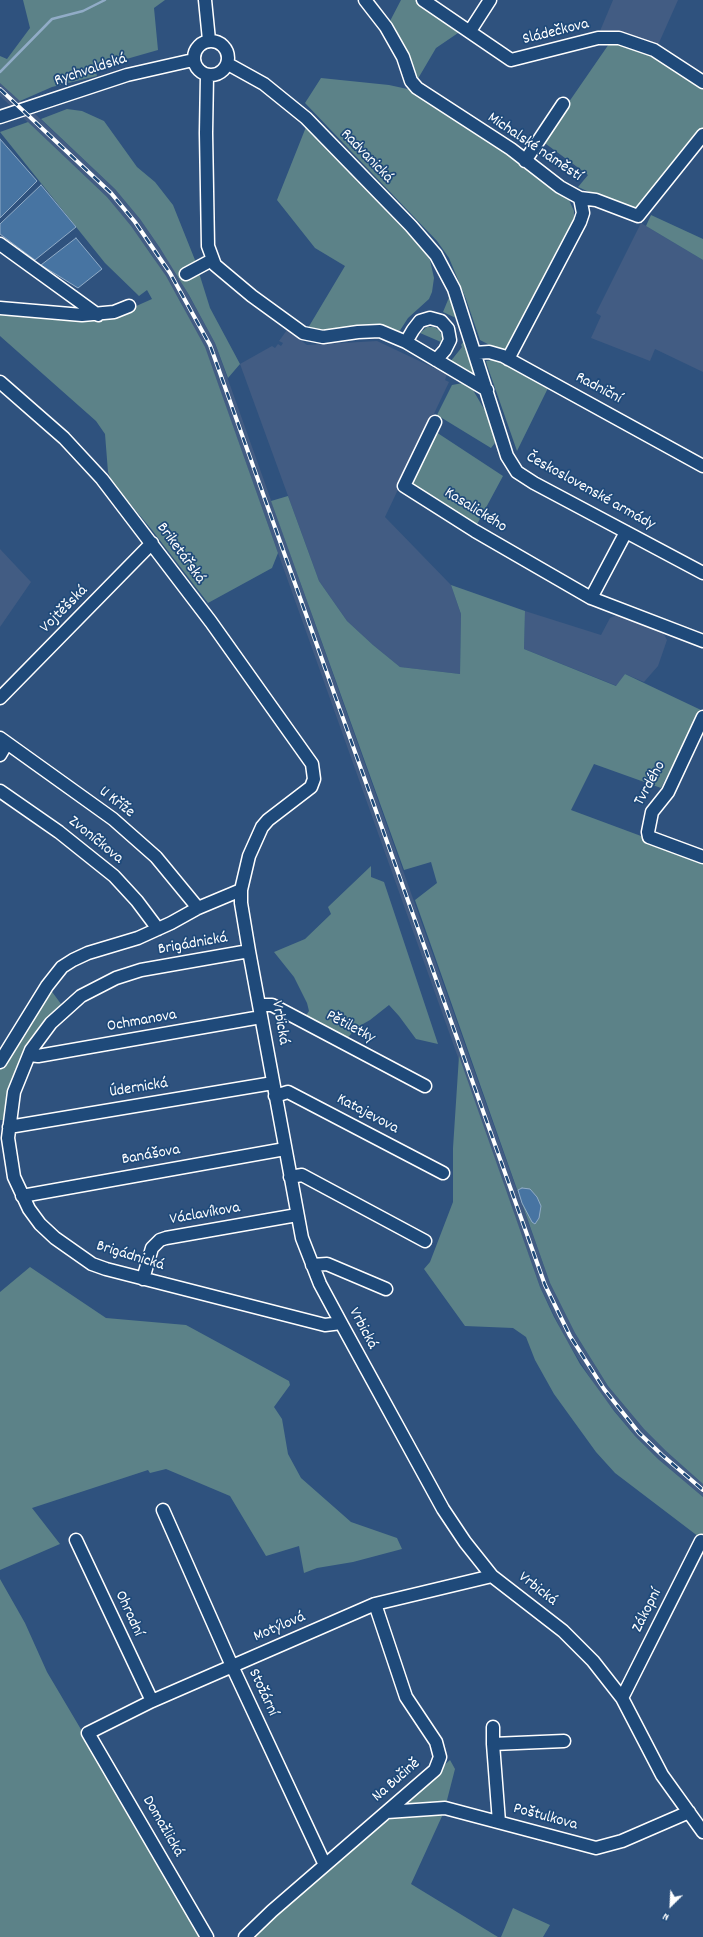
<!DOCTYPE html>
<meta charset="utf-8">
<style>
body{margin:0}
#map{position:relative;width:703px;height:1937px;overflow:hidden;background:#2f527e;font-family:Dekko,sans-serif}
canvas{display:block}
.north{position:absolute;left:651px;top:1885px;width:40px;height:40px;-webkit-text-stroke:3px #1f4a7a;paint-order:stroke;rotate:204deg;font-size:11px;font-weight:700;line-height:16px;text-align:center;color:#fff}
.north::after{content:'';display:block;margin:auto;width:14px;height:18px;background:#fff;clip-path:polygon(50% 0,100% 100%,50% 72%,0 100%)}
</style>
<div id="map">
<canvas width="703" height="1937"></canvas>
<div class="north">N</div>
</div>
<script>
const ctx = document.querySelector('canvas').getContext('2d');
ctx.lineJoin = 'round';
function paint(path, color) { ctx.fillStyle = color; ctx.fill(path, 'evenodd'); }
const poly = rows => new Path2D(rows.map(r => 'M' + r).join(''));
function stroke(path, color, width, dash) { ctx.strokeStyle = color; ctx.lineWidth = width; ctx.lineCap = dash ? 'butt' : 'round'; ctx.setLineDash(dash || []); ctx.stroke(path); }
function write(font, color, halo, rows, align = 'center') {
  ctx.font = font + ' Dekko,sans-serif'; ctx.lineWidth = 3.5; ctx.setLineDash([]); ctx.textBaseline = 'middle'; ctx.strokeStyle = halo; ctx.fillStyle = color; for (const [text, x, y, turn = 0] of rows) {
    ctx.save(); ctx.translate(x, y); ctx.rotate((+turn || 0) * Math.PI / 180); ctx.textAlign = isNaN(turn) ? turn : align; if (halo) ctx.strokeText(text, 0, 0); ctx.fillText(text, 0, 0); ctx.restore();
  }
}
const built = poly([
 [613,0,678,0,658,45,654,46,628,35,600,31],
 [0,81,115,189,140,219,175,270,215,343,550,1283,575,1333,608,1386,644,1429,666,1451,703,1484,703,1497,658,1459,635,1436,599,1392,565,1338,540,1287,217,382,180,301,151,254,107,197,0,96],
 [641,223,703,260,703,372,655,349,650,361,591,338,601,316,596,313],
 [287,330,307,345,377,341,447,374,445,380,449,382,385,517,451,585,461,614,460,674,400,667,373,645,347,621,319,581,240,364,272,346,275,348,278,344,281,346,283,343,279,341],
 [0,549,31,582,0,627],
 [525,611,601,635,610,618,619,614,661,629,667,640,658,666,644,682,625,674,617,686,524,649]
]);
const green = poly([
 [23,0,165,0,154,8,158,50,95,68,97,76,52,87,20,101,0,83,0,56,7,59,30,28],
 [401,0,416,0,461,31,436,48,416,82,389,23],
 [611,41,636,49,663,62,703,88,703,130,634,212,578,187,588,175,542,141],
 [321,78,389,85,412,90,517,155,517,161,569,200,574,211,574,225,505,353,480,340,466,299,449,258,437,241,305,103],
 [67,109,82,111,104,121,137,167,155,182,173,205,195,260,210,308,240,364,228,378,215,343,189,295,160,248,140,219,115,189,41,119],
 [28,122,107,197,131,226,166,276,205,347,278,553,272,568,208,603,152,530,112,482,108,472,105,434,96,421,0,336,0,311,134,307,152,299,147,290,139,296,105,263,0,132],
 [306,127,421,247,430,260,434,278,432,292,429,299,408,318,399,332,381,326,333,331,308,328,345,266,315,248,277,200],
 [651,215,703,239,703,260,646,226],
 [450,295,457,316,456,318,443,312],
 [427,327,434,327,439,330,442,336,441,342,420,333],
 [465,339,475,372,471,372,450,362,462,347,461,345],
 [492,360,498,361,548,388,517,451,487,365,486,361],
 [463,383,473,390,487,414,494,438,495,443,491,448,437,415,452,385],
 [436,432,503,476,475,528,410,485],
 [288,496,319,581,347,621,373,645,400,667,460,674,461,614,451,585,525,611,524,649,616,686,625,674,701,710,661,788,594,764,571,810,703,859,703,1484,666,1451,644,1429,608,1386,575,1333,550,1283,415,900,437,883,431,862,404,870,271,501],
 [371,866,371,877,384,882,438,1044,416,1039,399,1016,389,1005,370,1020,356,1028,346,1040,305,1017,309,1011,307,1003,294,977,274,952,305,939,331,914,328,907],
 [50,989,61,1004,41,1025,24,1051,9,1091,6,1120,0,1120,0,1069],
 [459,1056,540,1287,554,1317,580,1364,614,1411,635,1436,658,1459,703,1497,703,1540,615,1473,596,1452,554,1394,535,1360,526,1337,513,1328,465,1326,424,1269,430,1262,453,1202,453,1148],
 [30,1267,106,1318,186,1325,289,1381,290,1385,274,1407,282,1419,288,1454,301,1478,351,1522,397,1538,402,1549,353,1562,317,1568,304,1573,299,1546,266,1556,230,1496,166,1469,150,1473,148,1470,32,1508,60,1544,0,1570,0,1292],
 [0,1579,25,1623,47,1672,204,1937,0,1937],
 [450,1760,455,1769,446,1804,409,1807,407,1798],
 [443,1814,411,1884,498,1937,253,1937,270,1918,384,1821,397,1817],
 [513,1908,550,1925,543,1937,501,1937]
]);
const water = poly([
 [0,139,37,181,0,218,0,139],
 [41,185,76,227,35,260,0,234,0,224,41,185],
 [76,238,102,269,78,288,41,265,76,238],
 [522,1188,530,1189,537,1197,541,1206,539,1218,535,1224,532,1222,522,1203,518,1190,522,1188]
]);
const stream = poly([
 [0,72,52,19,83,11,105,0]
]);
const minor = poly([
 [205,0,209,40],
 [365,0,386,27,403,57,411,81,417,88,511,149,560,187,580,198,596,200,638,216,703,135],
 [423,0,511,60,598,38,619,38,654,50,703,82],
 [470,31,490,0],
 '194 58a17 17 0 1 1 34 0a17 17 0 1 1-34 0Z',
 [228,64,264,84,306,118,411,226,436,255,454,289,507,456,517,472,534,483,703,573],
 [207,75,206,133,208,246,215,265,252,296,303,333,323,337,358,332,380,331,406,342,487,390],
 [0,117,127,75,193,60],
 [525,161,563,104],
 [0,244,98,315],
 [186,274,212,260],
 [0,308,82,315,114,312,129,306],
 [406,342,413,330,420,321,430,318,441,321,448,329,450,340,445,350,436,360],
 [475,353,489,352,503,356,703,466],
 [508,359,580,222,583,213,580,198],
 [0,382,64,438,102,479,211,622,312,764,314,779,311,787,268,820,262,827,249,856,241,890,241,903,249,951,302,1238,320,1284,341,1323,443,1509,465,1542,492,1576,563,1631,593,1661,622,1698,662,1775,703,1832],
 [435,422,404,486,475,531,591,598,703,641],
 [591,598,626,532],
 [0,698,152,543],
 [703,717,668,792,652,812,648,832,649,837,703,857],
 [0,738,113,819,156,857,198,908],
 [0,755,7,743],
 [0,791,59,832,114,876,137,901,158,929],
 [249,951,141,970,116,978,81,996,51,1023,31,1050,14,1092,8,1138,14,1177,29,1209,40,1224,55,1238,92,1264,106,1269,325,1325,341,1323],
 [259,1005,272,1005,425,1086],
 [29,1055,38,1056,261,1017],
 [0,1062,47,986,62,967,73,960,88,953,138,938,171,923,198,908,241,890],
 [275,1096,288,1092,443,1173],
 [9,1127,273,1083],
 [290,1177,302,1175,425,1241],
 [22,1196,285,1149],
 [312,1265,327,1264,386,1289],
 [143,1279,152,1248,160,1240,166,1238,297,1215],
 [163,1510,232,1666,325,1865],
 [76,1540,152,1701],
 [622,1698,701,1541,703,1542],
 [493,1744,493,1727],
 [387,1812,445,1808,596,1848,622,1841,689,1812],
 [499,1822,493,1744,564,1741],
 [207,1937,88,1733,152,1701,375,1604,492,1576],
 [245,1937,272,1911,435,1770,440,1757,436,1742,406,1697,375,1604]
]);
const rail = poly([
 [0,89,111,193,135,222,170,273,210,345,545,1285,570,1336,604,1389,639,1433,662,1455,703,1490]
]);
const streetNames = [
 ["Sládečkova",556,33,-14],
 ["Rychvaldská",91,71,-18],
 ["Michalské náměstí",534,148,34],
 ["Radvanická",366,157,46],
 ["Radniční",598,389,28],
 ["Československé armády",590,492,29],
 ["Kasalického",475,511,32],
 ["Briketářská",180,554,54],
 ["Vojtěšská",65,610,-45],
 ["Tvrdého",651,784,-61],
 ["U Kříže",116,803,38],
 ["Zvoníčkova",95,841,39],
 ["Brigádnická",193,945,-10],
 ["Ochmanova",142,1022,-10],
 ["Vrbická",279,1023,80],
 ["Pětiletky",350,1028,28],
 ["Údernická",139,1089,-9],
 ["Katajevova",367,1115,28],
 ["Banášova",151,1156,-10],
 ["Václavíkova",205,1215,-10],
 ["Brigádnická",130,1257,17],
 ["Vrbická",362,1329,62],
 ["Vrbická",537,1590,38],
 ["Zákopní",648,1611,-63],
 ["Ohradní",128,1614,65],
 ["Motýlová",280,1628,-23],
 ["Stožární",262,1693,65],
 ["Na Bučině",397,1781,-41],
 ["Poštulkova",545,1818,15],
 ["Domažlická",162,1827,60]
];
paint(built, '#425c83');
paint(green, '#5c8288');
paint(water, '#4774a2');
stroke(water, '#91acc7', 1);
stroke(stream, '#91acc7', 2.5);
stroke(minor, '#fff', 15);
stroke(minor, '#1f4a7a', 12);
stroke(rail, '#fff', 4);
stroke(rail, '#1f4a7a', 2.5, [8]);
write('16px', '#fff', '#1f4a7a', streetNames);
</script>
